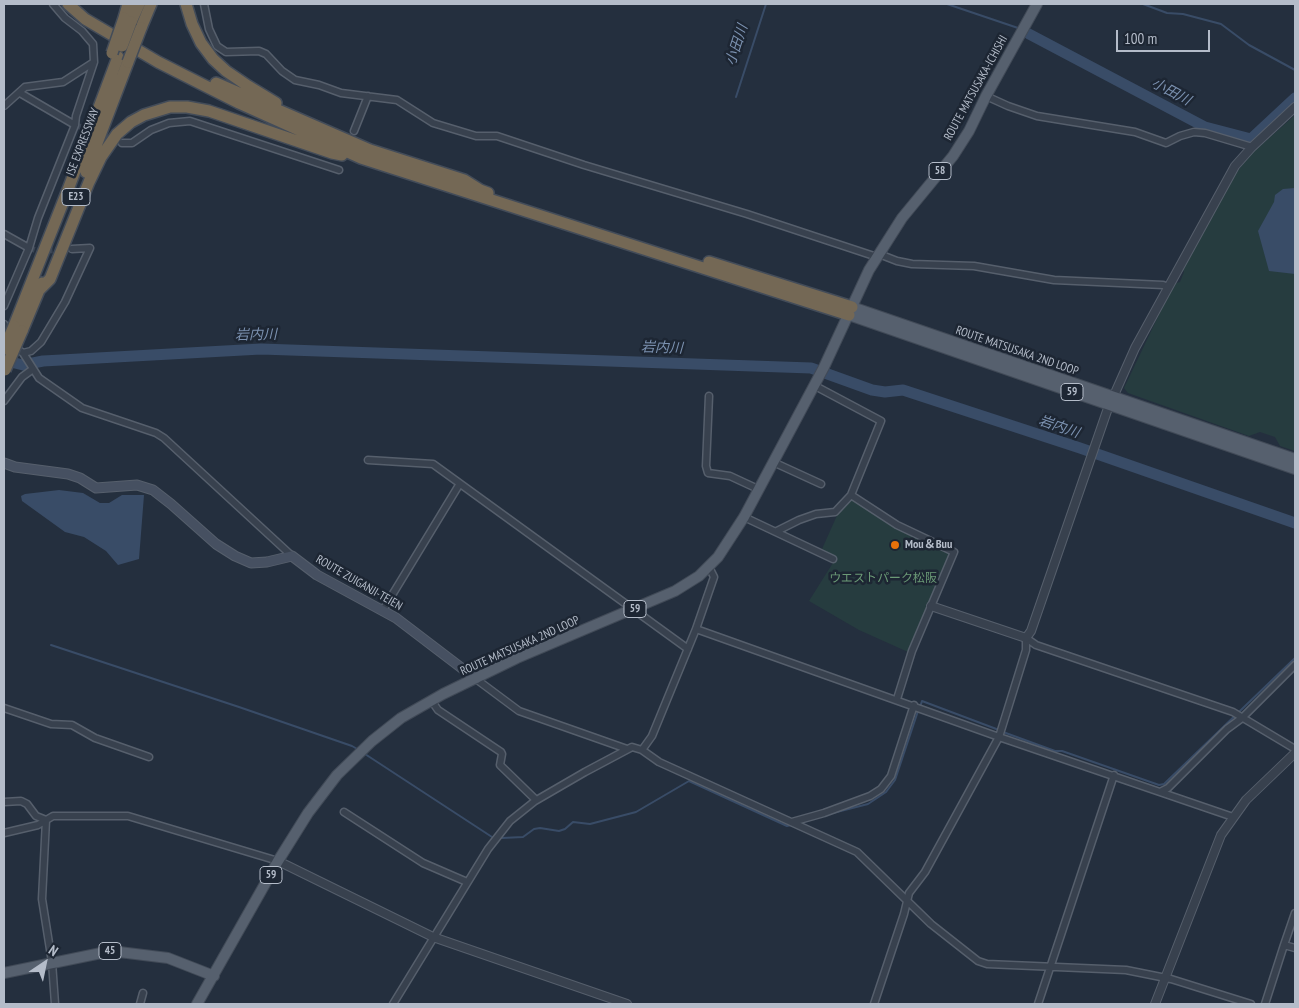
<!DOCTYPE html>
<meta charset="utf-8">
<style>
body{margin:0}
#map{position:relative;width:1299px;height:1008px;overflow:hidden;background:#242f3e;font-family:"PT Sans Narrow",sans-serif}
canvas{display:block}
.frame{position:absolute;inset:0;border:5px solid #b4bcc9;pointer-events:none}
.north{position:absolute;left:20px;top:938px;width:50px;height:50px;-webkit-text-stroke:4px #1d2633;paint-order:stroke;rotate:34deg;font-size:14px;font-weight:700;line-height:20px;text-align:center;color:#b4bcc9}
.north::after{content:'';display:block;margin:auto;width:18px;height:22px;background:#b4bcc9;clip-path:polygon(50% 0,100% 100%,50% 72%,0 100%)}
.scale{position:absolute;left:1116px;top:30px;width:94px;height:22px;box-sizing:border-box;border:2px solid #b4bcc9;border-top:0;padding-left:6px;font-size:15px;line-height:18px;white-space:nowrap;color:#b4bcc9;-webkit-text-stroke:4px #1d2633;paint-order:stroke}
</style>
<div id="map">
<canvas width="1299" height="1008"></canvas>
<div class="frame"></div>
<div class="north">N</div>
<div class="scale">100 m</div>
</div>
<script>
const ctx = document.querySelector('canvas').getContext('2d');
ctx.lineJoin = 'round';
function paint(path, color) { ctx.fillStyle = color; ctx.fill(path, 'evenodd'); }
const poly = rows => new Path2D(rows.map(r => 'M' + r).join(''));
function stroke(path, color, width, dash) { ctx.strokeStyle = color; ctx.lineWidth = width; ctx.lineCap = dash ? 'butt' : 'round'; ctx.setLineDash(dash || []); ctx.stroke(path); }
function write(font, color, halo, rows, align = 'center') {
  ctx.font = font + ' "PT Sans Narrow","Noto Sans JP",sans-serif'; ctx.lineWidth = 5; ctx.setLineDash([]); ctx.textBaseline = 'middle'; ctx.strokeStyle = halo; ctx.fillStyle = color; for (const [text, x, y, turn = 0] of rows) {
    ctx.save(); ctx.translate(x, y); ctx.rotate((+turn || 0) * Math.PI / 180); ctx.textAlign = isNaN(turn) ? turn : align; if (halo) ctx.strokeText(text, 0, 0); ctx.fillText(text, 0, 0); ctx.restore();
  }
}
const green = poly([
 [1295,115,1295,451,1280,446,1275,437,1260,432,1249,436,1128,393,1124,388,1164,304,1176,283,1180,282,1184,272,1182,268,1234,176,1249,156],
 [849,499,854,499,950,553,908,652,859,630,809,601,836,558,822,549,839,511]
]);
const water = poly([
 [1295,188,1295,274,1269,271,1258,231,1274,202,1275,195,1283,189],
 [59,490,83,493,100,503,109,503,122,495,144,495,139,559,118,565,106,551,84,537,65,532,22,501,21,496,25,494]
]);
const stream = poly([
 [947,4,1018,28],
 [1143,4,1167,13,1183,14,1221,24,1249,45,1295,70],
 [736,97,766,4],
 [51,645,239,707,352,746,359,750],
 [920,707,922,701,999,730],
 [1003,732,1055,751,1062,751,1159,785,1164,784,1295,658],
 [365,754,492,837],
 [829,814,868,804,886,792,895,780,918,711],
 [502,838,523,837,534,829,540,828,559,831,565,829,573,822,590,824,636,812,689,781,787,826,791,825]
]);
const river = poly([
 [1029,34,1205,127,1251,139,1295,98],
 [4,357,15,363,23,365,43,361,261,349,811,368,872,390,885,392,903,390,1080,448,1295,523]
]);
const minorTunnel = poly([
 [75,125,116,140],
 [29,248,38,251,72,249]
]);
const minor = poly([
 [204,4,209,29,217,46,226,52,259,51,266,54,282,71,295,80,319,85,341,93,397,100,433,123,476,136,497,136,584,165,747,214,877,257],
 [20,93,75,125],
 [986,96,1008,106,1037,116,1135,132,1166,143,1180,136,1194,132,1205,133,1252,147],
 [4,106,25,87,63,82,94,62],
 [354,131,368,96],
 [122,143,132,143,151,130,169,123,190,121,339,170],
 [4,234,29,248],
 [879,254,897,261,912,264,974,266,1054,280,1163,285,1168,287],
 [4,306,29,248,38,218,75,125,76,116,94,62,93,44,82,31,65,18,53,4],
 [4,324,19,350,23,353,39,378,82,408,156,433,164,438,292,556],
 [23,353,31,351,41,342,65,302,90,248,72,249],
 [819,388,881,421,851,495,897,525,954,552,912,651,897,699],
 [709,396,706,466,708,473,730,476,758,489],
 [4,401,22,377,33,369],
 [368,460,433,464,688,649],
 [773,462,821,484],
 [744,517,833,559],
 [777,531,799,520,816,514,835,512,851,495],
 [383,610,459,485],
 [696,629,999,737,1233,817],
 [1026,638,1036,645,1233,712,1295,749],
 [476,679,519,711,627,749],
 [431,700,438,710,501,752,502,754,500,765,536,800],
 [4,708,51,724,72,725,95,738,149,757],
 [642,750,652,736,696,629,714,577,709,567],
 [1162,791,1168,788,1227,729,1242,718,1295,665],
 [4,802,21,801,27,804,36,816,46,820],
 [344,812,423,863,467,882],
 [46,820,42,899,52,962,55,1004],
 [792,822,824,813,870,796,881,789,891,776,914,705],
 [4,833,38,825,53,816,128,816,278,861],
 [1295,913,1284,945,1295,948],
 [140,1004,143,993],
 [393,1004,488,849,510,821,535,801,585,772,632,747,642,750,659,762,857,852,931,924,978,961,987,964,1126,970,1171,979,1251,1004],
 [874,1004,904,914,909,893,925,872,999,737,1026,650,1026,638],
 [1038,1004,1114,775],
 [1265,1004,1284,945]
]);
const tertiary = poly([
 [931,606,1026,638,1031,631,1107,411,1135,348,1235,166,1252,147,1295,107],
 [278,861,433,937,627,1004],
 [1155,1004,1221,835,1246,800,1295,753]
]);
const secondary = poly([
 [4,463,15,467,68,474,80,478,96,488,137,485,153,490,171,504,216,544,235,556,251,563,267,562,292,556,317,575,396,618,476,679]
]);
const primary = poly([
 [852,307,1295,459],
 [849,315,1295,469],
 [4,973,111,951,168,958,214,976],
 [197,1004,278,861,308,813,337,775,372,741,401,718,443,694,517,658,675,591,699,576,718,557,744,517,824,367,869,270,902,218,953,156,969,131,986,96,1037,4]
]);
const motorway = poly([
 [68,4,85,19,158,62,239,103,361,158,849,315],
 [186,4,192,24,201,43,213,59,226,71,248,86,276,103],
 [124,18,128,4],
 [131,22,139,4],
 [141,28,151,4],
 [216,83,370,150,464,180,480,190,488,193],
 [86,172,128,62],
 [709,262,852,307],
 [40,289,50,279,89,182,101,157,117,134,131,122,144,115,170,107,187,107,209,111,332,153,342,155],
 [14,326,69,187,118,57],
 [22,331,42,283]
]);
const motorwayBridge = poly([
 [122,46,131,22],
 [112,53,124,18],
 [128,62,141,28],
 [4,349,14,326],
 [5,370,22,331]
]);
const markers = [
 [895,545,5,"#e8710a"]
];
const shields = [
 [940,171,22],
 [76,197,28],
 [1072,392,22],
 [635,609,22],
 [271,875,22],
 [110,951,22]
];
const shieldNames = [
 ["58",940,171],
 ["E23",76,197],
 ["59",1072,392],
 ["59",635,609],
 ["59",271,875],
 ["45",110,951]
];
const streetNames = [
 ["ROUTE MATSUSAKA-ICHISHI",976,88,-61],
 ["ISE EXPRESSWAY",83,142,-69],
 ["ROUTE MATSUSAKA 2ND LOOP",1017,351,19],
 ["ROUTE ZUIGANJI-TEIEN",359,583,30],
 ["ROUTE MATSUSAKA 2ND LOOP",520,646,-24]
];
const poiNames = [
 ["Mou＆Buu",905,545]
];
const parkNames = [
 ["ウエストパーク松阪",883,579]
];
const waterNames = [
 ["小田川",737,45,-72],
 ["小田川",1171,92,28],
 ["岩内川",256,335,-1],
 ["岩内川",662,348,2],
 ["岩内川",1059,427,19]
];
paint(green, '#263c3f');
paint(water, '#394c67');
stroke(stream, '#394c67', 2);
stroke(river, '#394c67', 11);
stroke(minorTunnel, '#3a4453', 6, [6, 3]);
stroke(minor, '#565f6c', 9);
stroke(tertiary, '#565f6c', 10);
stroke(secondary, '#565f6c', 11);
stroke(primary, '#414a57', 12);
stroke(motorway, '#434c59', 14);
stroke(minor, '#38414e', 6);
stroke(tertiary, '#38414e', 8);
stroke(secondary, '#465061', 9);
stroke(primary, '#56606e', 10);
stroke(motorway, '#746855', 11);
stroke(motorwayBridge, '#434c59', 14, []);
stroke(motorwayBridge, '#746855', 11);
for (const [x, y, r, color] of markers) { const dot = new Path2D(); dot.arc(x, y, r, 0, 2 * Math.PI); ctx.fillStyle = color; ctx.fill(dot); stroke(dot, '#1d2633', 2); }
for (const [x, y, w] of shields) { const box = new Path2D(); box.roundRect(x - w / 2, y - 8.5, w, 17, 4); ctx.fillStyle = '#1d2633'; ctx.fill(box); stroke(box, '#b4bcc9', 1); }
write('bold 11px', '#b4bcc9', null, shieldNames);
write('12px', '#b4bcc9', '#1d2633', streetNames);
write('bold 12px', '#b4bcc9', '#1d2633', poiNames, 'left');
write('12px', '#6b9a76', '#1d2633', parkNames);
write('italic 14px', '#7c92b1', '#1d2633', waterNames);
</script>
